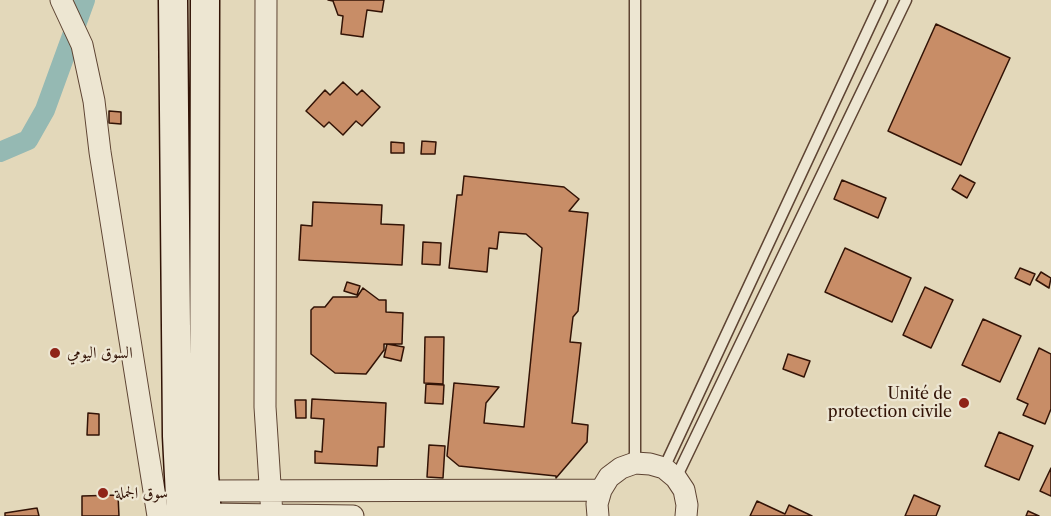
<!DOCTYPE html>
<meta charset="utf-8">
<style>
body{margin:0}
canvas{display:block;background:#e3d8ba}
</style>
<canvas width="1051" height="516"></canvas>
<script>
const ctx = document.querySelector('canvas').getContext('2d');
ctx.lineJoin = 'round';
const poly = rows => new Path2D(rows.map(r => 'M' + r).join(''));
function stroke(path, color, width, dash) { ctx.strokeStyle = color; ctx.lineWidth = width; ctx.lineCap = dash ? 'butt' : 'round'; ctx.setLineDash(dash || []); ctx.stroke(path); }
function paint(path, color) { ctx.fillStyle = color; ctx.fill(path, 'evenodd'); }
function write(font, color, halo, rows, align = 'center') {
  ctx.font = font + ' "Libre Caslon Text",Amiri,serif'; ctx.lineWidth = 4.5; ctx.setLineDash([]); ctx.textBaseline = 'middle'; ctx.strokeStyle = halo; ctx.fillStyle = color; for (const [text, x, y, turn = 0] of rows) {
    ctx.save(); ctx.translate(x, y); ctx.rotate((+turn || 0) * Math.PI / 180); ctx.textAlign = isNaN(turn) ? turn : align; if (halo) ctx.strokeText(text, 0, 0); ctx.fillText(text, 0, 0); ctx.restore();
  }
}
const canal = poly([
 [0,152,28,140,45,110,85,0]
]);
const building = poly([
 [328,0,384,0,382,12,367,10,363,37,341,34,343,16,338,15,333,1,328,0],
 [936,24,1010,58,961,165,888,131,936,24],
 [343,82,357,95,362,90,380,107,362,126,356,121,343,135,329,122,324,127,306,111,325,90,330,95,343,82],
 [109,111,121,112,121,124,109,123,109,111],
 [422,141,436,142,435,154,421,154,422,141],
 [391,142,404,143,404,153,391,153,391,142],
 [960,175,975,183,967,198,952,189,960,175],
 [464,176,564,187,579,199,569,211,588,213,578,311,573,317,570,342,581,343,572,423,588,425,587,442,556,478,556,476,459,466,447,456,454,383,499,387,486,403,484,423,524,427,542,248,526,234,499,232,497,249,489,248,487,272,449,268,457,195,462,195,464,176],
 [842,180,886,198,878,218,834,199,842,180],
 [313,202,382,205,381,224,404,225,402,265,299,260,301,225,312,226,313,202],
 [423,242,441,243,440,265,422,264,423,242],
 [845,248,911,278,892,322,825,292,845,248],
 [1020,268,1035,274,1030,285,1015,278,1020,268],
 [1041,272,1051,278,1049,288,1036,280,1041,272],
 [347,282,360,286,357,295,344,291,347,282],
 [925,287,953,300,931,348,903,335,925,287],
 [363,288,379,300,386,300,386,312,403,313,402,344,384,344,384,350,366,374,335,373,311,354,311,310,314,307,325,307,333,297,357,297,363,288],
 [983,319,1021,336,1000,382,962,365,983,319],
 [425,337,444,337,443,384,424,383,425,337],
 [387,344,404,347,401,361,384,357,387,344],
 [1039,348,1051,354,1051,409,1045,424,1023,415,1028,404,1017,399,1039,348],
 [788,354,810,361,804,377,783,369,788,354],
 [426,384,444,385,443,404,425,403,426,384],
 [312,399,386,403,384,447,378,447,377,466,315,463,315,451,322,452,324,419,311,418,312,399],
 [295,400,306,400,306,418,296,418,295,400],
 [88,413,99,414,99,435,87,435,88,413],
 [999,432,1033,446,1019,480,985,466,999,432],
 [429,445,445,446,443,478,427,477,429,445],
 [1051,468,1051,496,1040,491,1051,468],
 [118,495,119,516,82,516,82,496,118,495],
 [914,495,940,506,936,516,905,516,914,495],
 [757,501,785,514,789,505,812,516,750,516,757,501],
 [37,508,39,516,5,516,5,513,37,508],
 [1028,511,1039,516,1026,516,1028,511]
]);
const service = poly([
 [635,463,635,0],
 [664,468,882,0],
 [676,478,906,0]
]);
const minor = poly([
 [61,0,82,45,94,101,100,152,158,516],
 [266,0,265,407,272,515],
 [205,491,601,490],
 [207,514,353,516],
 [598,516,597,504,601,490,609,477,621,468,635,463,650,464,664,468,676,478,684,490,687,505,686,516]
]);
const secondary = poly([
 [173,0,177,436,181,516],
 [205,0,204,474,207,516]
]);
const markers = [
 [55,353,6,"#8f2418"],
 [964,403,6,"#8f2418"],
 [103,493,6,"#8f2418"]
];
const poiNames = [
 ["السوق اليومي",67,353],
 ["Unité de",952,394,"right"],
 ["protection civile",952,412,"right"],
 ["سوق الجملة",115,493]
];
stroke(canal, '#95b9b3', 20);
paint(building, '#c88d67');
stroke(building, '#321306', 1.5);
stroke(service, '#5e4433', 13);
stroke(minor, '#5e4433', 23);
stroke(secondary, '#321306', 31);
stroke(service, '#ede6d2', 10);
stroke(minor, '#ede6d2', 21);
stroke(secondary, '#ede6d2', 28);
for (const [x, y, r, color] of markers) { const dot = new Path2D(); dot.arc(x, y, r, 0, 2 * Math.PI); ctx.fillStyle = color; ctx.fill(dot); stroke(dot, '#ede6d2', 2); }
write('16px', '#321306', '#ede6d2', poiNames, 'left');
</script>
